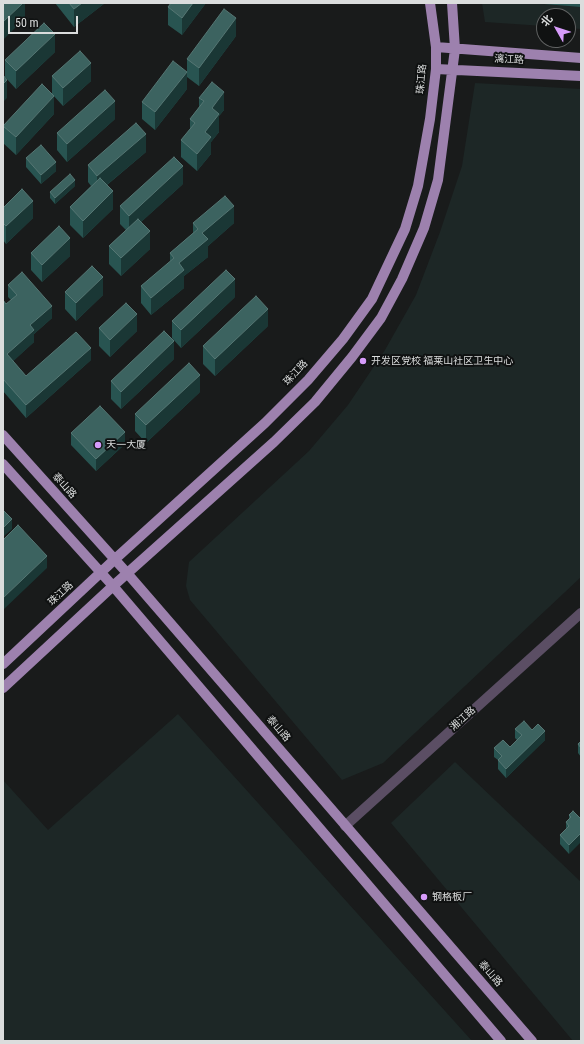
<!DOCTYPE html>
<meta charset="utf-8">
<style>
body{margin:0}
#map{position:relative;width:584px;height:1044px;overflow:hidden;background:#191b1b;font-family:"Roboto Condensed","Noto Sans SC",sans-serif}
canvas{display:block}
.frame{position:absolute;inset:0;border:4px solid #dbdddd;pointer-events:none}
.north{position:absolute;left:536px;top:8px;width:40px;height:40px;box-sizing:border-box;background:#101212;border:1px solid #616363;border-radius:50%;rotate:309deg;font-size:11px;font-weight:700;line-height:16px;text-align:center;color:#dbdddd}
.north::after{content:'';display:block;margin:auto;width:14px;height:18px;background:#d69bfa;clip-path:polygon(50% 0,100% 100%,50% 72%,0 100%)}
.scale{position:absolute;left:8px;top:16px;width:70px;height:18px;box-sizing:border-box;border:2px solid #dbdddd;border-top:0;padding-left:5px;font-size:12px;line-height:14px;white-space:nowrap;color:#dbdddd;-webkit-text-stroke:3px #101212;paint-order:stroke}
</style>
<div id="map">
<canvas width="584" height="1044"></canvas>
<div class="frame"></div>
<div class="north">北</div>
<div class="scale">50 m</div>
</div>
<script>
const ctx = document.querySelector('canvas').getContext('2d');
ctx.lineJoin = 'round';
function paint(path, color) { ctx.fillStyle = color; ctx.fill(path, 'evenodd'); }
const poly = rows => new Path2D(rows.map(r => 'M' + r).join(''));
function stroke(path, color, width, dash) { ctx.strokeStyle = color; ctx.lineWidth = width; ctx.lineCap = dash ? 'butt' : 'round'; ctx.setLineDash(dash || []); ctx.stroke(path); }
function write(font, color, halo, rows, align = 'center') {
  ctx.font = font + ' "Roboto Condensed","Noto Sans SC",sans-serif'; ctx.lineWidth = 4; ctx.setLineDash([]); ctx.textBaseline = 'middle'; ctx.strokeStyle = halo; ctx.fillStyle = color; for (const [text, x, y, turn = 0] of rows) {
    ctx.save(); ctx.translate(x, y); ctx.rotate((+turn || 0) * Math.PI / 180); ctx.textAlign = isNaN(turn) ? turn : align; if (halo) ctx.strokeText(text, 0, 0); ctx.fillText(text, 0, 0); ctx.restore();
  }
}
const built = poly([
 [482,3,581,3,581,29,568,28,568,16,544,16,544,26,485,22],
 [475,83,581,89,581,577,383,763,342,780,190,600,186,586,189,562,309,451,348,405,385,350,416,295,440,232,462,166],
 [178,714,472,1041,3,1041,3,780,48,830],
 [455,762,581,882,581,1041,573,1041,391,823]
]);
const minor = poly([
 [345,826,581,613]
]);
const major = poly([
 [436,47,581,58],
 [436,69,581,76],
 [3,435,127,573,532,1041],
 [3,464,113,586,501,1041],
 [3,664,114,560,265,423,308,380,343,339,372,299,405,229,418,186,430,119,436,69,436,47,430,3],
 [3,688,113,586,274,442,315,402,352,357,381,318,402,279,424,228,438,180,455,49,452,3]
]);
const wall = poly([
 [55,3,105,3,74,27],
 [171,3,206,3,182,35,168,25,168,7],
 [532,3,581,3,581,7],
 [236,36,199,86,187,77,187,59],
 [55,52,16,89,5,77,5,60],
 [52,76,91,81,63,106,52,94],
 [187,89,155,130,142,119,142,102],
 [199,98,224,110,219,116,219,132,211,142,211,154,197,171,181,157,181,140,190,129,190,119,199,107],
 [54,114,16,155,3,143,3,126],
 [115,119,67,162,57,150,57,133],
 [146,152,107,185,113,209,83,238,70,225,70,207,91,186,88,182,88,165],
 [26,158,56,171,41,184,26,167],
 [183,184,141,222,150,249,121,276,109,264,109,246,126,230,120,224,120,206],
 [75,186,55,204,50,198,50,192],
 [3,208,33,218,6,244,3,240],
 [193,223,234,223,208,246,208,257,184,276,184,288,151,315,141,303,141,286,170,262,170,253,193,233],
 [31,253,70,256,42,282,31,270],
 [8,285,52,318,34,334,34,342,13,361,26,376,91,360,26,418,3,391,3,300,6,304,11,300,8,297],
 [65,292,103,295,76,321,65,309],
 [235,297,181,348,172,338,172,321],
 [268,326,215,376,203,364,203,346],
 [99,328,137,331,110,357,99,346],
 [174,359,121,409,111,399,111,381],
 [200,392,146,443,135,431,135,414],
 [71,433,125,444,96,471,71,445],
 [515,729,532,730,545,740,506,778,498,769,498,760,494,757,494,748,510,747,517,740,515,738],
 [581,741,581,757,578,753,578,744],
 [573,811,569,854,560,844,560,835,566,829,566,822,569,820,569,815]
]);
const shadedWall = poly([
 [23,3,25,3,25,18,3,40,3,22],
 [82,3,105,3,74,27,74,9],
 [193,3,206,3,182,35,182,18],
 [236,18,236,36,199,86,199,68],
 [55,34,55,52,16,89,16,71],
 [91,63,91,81,63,106,63,88],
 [187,72,187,89,155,130,155,112],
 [7,80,7,98,3,102,3,84],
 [224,92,224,110,219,116,219,132,211,142,211,154,197,171,197,154,205,132,212,108],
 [54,96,54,114,16,155,16,137],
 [115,101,115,119,67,162,67,144],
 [146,134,146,152,97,193,97,176],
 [56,162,56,171,41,184,41,175],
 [183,166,183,184,129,233,129,216],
 [75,180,75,186,55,204,55,198],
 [113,191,113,209,83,238,83,221],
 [33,201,33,218,6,244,6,226],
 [234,206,234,223,208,246,208,257,184,276,184,288,151,315,151,298,202,233],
 [150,231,150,249,121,276,121,258],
 [70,238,70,256,42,282,42,265],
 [103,277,103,295,76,321,76,303],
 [235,279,235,297,181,348,181,330],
 [52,306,52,318,34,334,34,342,7,367,7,354,30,325],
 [268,309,268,326,215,376,215,359],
 [137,314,137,331,110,357,110,340],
 [174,341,174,359,121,409,121,392],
 [91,348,91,360,26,418,26,405],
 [200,375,200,392,146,443,146,425],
 [125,432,125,444,96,471,96,459],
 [12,519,12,529,3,537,3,528],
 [47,556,47,568,3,610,3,598],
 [545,731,545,740,506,778,506,769],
 [581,833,581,842,569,854,569,845]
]);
const building = poly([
 [3,3,23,3,3,22,3,3],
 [69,3,82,3,74,9,69,3],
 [171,3,193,3,182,18,168,7,171,3],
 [224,9,236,18,199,68,187,59,224,9],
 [44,23,55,34,16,71,5,60,44,23],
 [80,51,91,63,63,88,52,76,80,51],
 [173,61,187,72,155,112,142,102,173,61],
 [3,75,7,80,3,84,3,75],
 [212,82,224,92,212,108,219,114,205,132,211,137,197,154,181,140,195,123,190,119,204,101,199,98,212,82],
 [42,84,54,96,16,137,3,126,42,84],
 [105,90,115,101,67,144,57,133,105,90],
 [136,123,146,134,97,176,88,165,136,123],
 [41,145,56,162,41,175,26,158,41,145],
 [174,157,183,166,129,216,120,206,174,157],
 [70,174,75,180,55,198,50,192,70,174],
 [100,178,113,191,83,221,70,207,100,178],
 [22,189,33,201,6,226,3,223,3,208,22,189],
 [225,196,234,206,202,233,208,239,179,263,184,270,151,298,141,286,174,258,170,253,198,229,193,223,225,196],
 [138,219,150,231,121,258,109,246,138,219],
 [59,226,70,238,42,265,31,253,59,226],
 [92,266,103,277,76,303,65,292,92,266],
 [226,270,235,279,181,330,172,321,226,270],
 [22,272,52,306,30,325,34,330,7,354,26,376,76,332,91,348,26,405,3,379,3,300,6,304,17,295,8,285,22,272],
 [256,296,268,309,215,359,203,346,256,296],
 [126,303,137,314,110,340,99,328,126,303],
 [164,331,174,341,121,392,111,381,164,331],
 [189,363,200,375,146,425,135,414,189,363],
 [100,406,125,432,96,459,71,433,100,406],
 [3,510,12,519,3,528,3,510],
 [18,525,47,556,3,598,3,538,4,539,18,525],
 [524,721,532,730,538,724,545,731,506,769,498,760,502,756,494,748,503,740,510,747,522,735,515,729,524,721],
 [581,741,581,748,578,744,581,741],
 [573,811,580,818,581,816,581,833,569,845,560,835,569,826,566,822,571,817,569,815,573,811]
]);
const markers = [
 [363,361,4,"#d69bfa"],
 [98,445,4,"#d69bfa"],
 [424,897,4,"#d69bfa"]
];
const streetNames = [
 ["漓江路",509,60,3],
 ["珠江路",422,79,-85],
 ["珠江路",296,373,-47],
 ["泰山路",64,486,48],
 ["珠江路",61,594,-43],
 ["湘江路",463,719,-42],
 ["泰山路",278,729,49],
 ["泰山路",490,974,49]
];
const poiNames = [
 ["开发区党校 福莱山社区卫生中心",371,361],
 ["天一大厦",106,445],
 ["钢格板厂",432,897]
];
paint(built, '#1d2726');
stroke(minor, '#5b4e64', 10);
stroke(major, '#9d81ae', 10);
paint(wall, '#285451');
paint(shadedWall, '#1a3735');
paint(building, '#3c6360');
stroke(building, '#557673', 1);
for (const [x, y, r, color] of markers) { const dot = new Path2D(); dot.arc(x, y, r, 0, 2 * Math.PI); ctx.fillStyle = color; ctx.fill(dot); stroke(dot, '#101212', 1.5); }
write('10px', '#dbdddd', '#101212', streetNames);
write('10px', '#dbdddd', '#101212', poiNames, 'left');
</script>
